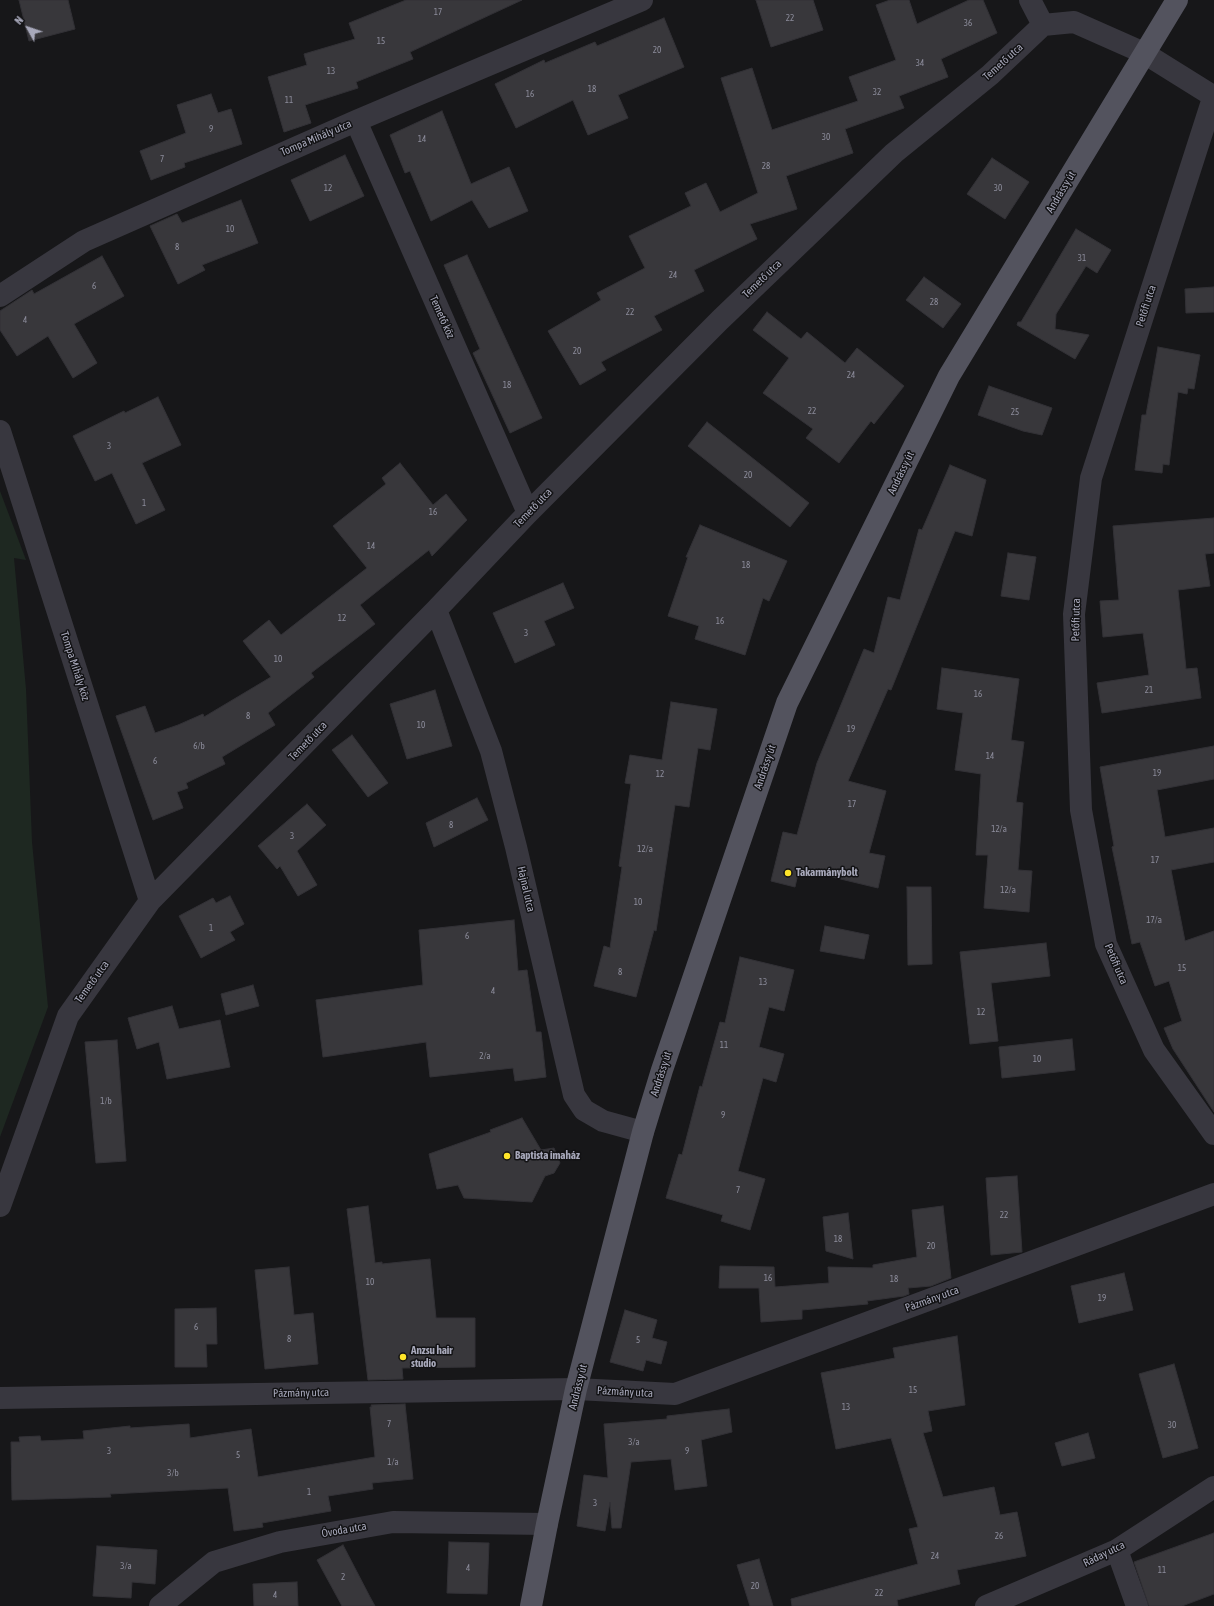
<!DOCTYPE html>
<meta charset="utf-8">
<style>
body{margin:0}
#map{position:relative;width:1214px;height:1606px;overflow:hidden;background:#171719;font-family:"Asap Condensed",sans-serif}
canvas{display:block}
.north{position:absolute;left:8px;top:8px;width:40px;height:40px;-webkit-text-stroke:3px #121214;paint-order:stroke;rotate:310deg;font-size:11px;font-weight:700;line-height:16px;text-align:center;color:#a8a9bb}
.north::after{content:'';display:block;margin:auto;width:14px;height:18px;background:#a8a9bb;clip-path:polygon(50% 0,100% 100%,50% 72%,0 100%)}
</style>
<div id="map">
<canvas width="1214" height="1606"></canvas>
<div class="north">N</div>
</div>
<script>
const ctx = document.querySelector('canvas').getContext('2d');
ctx.lineJoin = 'round';
function paint(path, color) { ctx.fillStyle = color; ctx.fill(path, 'evenodd'); }
const poly = rows => new Path2D(rows.map(r => 'M' + r).join(''));
function stroke(path, color, width, dash) { ctx.strokeStyle = color; ctx.lineWidth = width; ctx.lineCap = dash ? 'butt' : 'round'; ctx.setLineDash(dash || []); ctx.stroke(path); }
function write(font, color, halo, rows, align = 'center') {
  ctx.font = font + ' "Asap Condensed",sans-serif'; ctx.lineWidth = 3; ctx.setLineDash([]); ctx.textBaseline = 'middle'; ctx.strokeStyle = halo; ctx.fillStyle = color; for (const [text, x, y, turn = 0] of rows) {
    ctx.save(); ctx.translate(x, y); ctx.rotate((+turn || 0) * Math.PI / 180); ctx.textAlign = isNaN(turn) ? turn : align; if (halo) ctx.strokeText(text, 0, 0); ctx.fillText(text, 0, 0); ctx.restore();
  }
}
const green = poly([
 [0,491,26,560,14,558,26,689,32,842,48,1007,0,1137]
]);
const building = poly([
 [19,0,68,0,75,29,29,41,19,0],
 [406,0,522,0,410,52,413,59,356,82,358,88,305,105,311,123,284,132,268,77,307,65,304,54,355,39,349,23,406,0],
 [756,0,813,0,823,30,771,47,756,0],
 [890,0,909,0,917,24,969,0,983,0,997,33,941,59,948,77,899,96,904,108,845,129,853,153,786,176,797,209,750,224,757,239,694,270,704,291,654,316,662,330,601,362,606,370,580,385,548,331,601,300,597,293,645,268,629,236,691,206,685,193,706,183,720,212,758,193,721,78,752,68,772,130,858,101,849,77,896,60,876,5,890,0],
 [664,18,684,67,618,95,628,118,588,135,573,100,516,128,495,84,544,60,545,63,595,42,597,46,664,18],
 [211,94,218,113,231,109,242,144,184,163,185,167,151,180,140,151,186,133,177,105,211,94],
 [442,111,471,184,509,167,528,211,489,228,472,200,431,221,410,171,405,173,390,135,442,111],
 [345,155,364,196,310,221,291,180,345,155],
 [992,158,1029,182,1005,219,967,194,992,158],
 [241,200,258,243,202,265,205,270,178,284,150,226,177,214,182,223,241,200],
 [1076,229,1111,250,1097,273,1086,266,1056,314,1055,329,1089,335,1075,359,1017,325,1018,322,1021,322,1076,229],
 [467,255,542,418,510,433,473,353,480,349,444,265,467,255],
 [102,256,124,296,74,324,97,363,73,378,48,336,17,356,0,330,0,311,32,290,34,294,102,256],
 [924,277,961,304,943,328,906,300,924,277],
 [1214,287,1214,312,1186,313,1185,289,1214,287],
 [767,312,801,339,807,332,845,363,857,348,904,386,874,424,871,421,839,463,806,438,813,429,763,393,789,358,753,330,767,312],
 [1158,347,1200,355,1194,389,1188,388,1187,394,1178,392,1169,465,1163,464,1162,473,1135,470,1142,415,1146,415,1158,347],
 [989,386,1052,408,1042,435,1023,431,978,415,989,386],
 [158,397,181,445,142,463,165,510,136,524,112,473,95,481,73,436,124,411,125,413,158,397],
 [707,422,809,503,790,527,688,446,707,422],
 [400,463,433,505,446,494,467,520,432,556,429,550,360,605,375,624,311,673,314,677,268,713,275,725,222,757,225,764,186,783,188,788,177,792,183,808,153,820,116,716,145,706,155,733,178,725,203,714,204,717,271,677,243,641,269,620,281,635,367,568,333,526,386,484,382,478,400,463],
 [950,465,986,480,972,536,955,531,891,690,888,689,848,781,886,791,869,853,885,856,878,888,799,869,795,887,771,881,783,832,797,835,817,763,864,649,874,653,888,597,900,600,919,529,922,530,950,465],
 [1214,518,1214,553,1205,554,1210,586,1178,590,1186,669,1197,668,1201,698,1102,713,1097,683,1149,675,1143,633,1103,637,1100,601,1119,600,1113,526,1214,518],
 [700,525,787,561,769,601,763,598,745,655,695,639,699,626,668,616,688,557,686,557,700,525],
 [1008,553,1036,557,1029,600,1001,596,1008,553],
 [563,583,574,608,544,621,555,645,515,663,493,613,563,583],
 [942,668,1019,679,1011,740,1024,742,1016,802,1023,803,1018,870,1032,871,1029,912,984,908,988,855,976,855,981,774,955,770,963,713,937,709,942,668],
 [435,690,452,746,407,759,390,704,435,690],
 [671,702,717,709,710,750,698,748,689,807,675,805,656,931,654,930,636,997,594,986,604,946,610,948,622,867,619,866,631,784,625,783,630,755,662,760,671,702],
 [352,735,388,783,368,797,332,750,352,735],
 [1214,746,1214,779,1157,790,1165,837,1214,828,1214,862,1171,870,1185,941,1214,931,1214,1112,1173,1049,1164,1028,1182,1021,1169,981,1155,986,1140,942,1132,944,1112,847,1114,846,1100,767,1214,746],
 [477,798,488,820,434,847,426,823,477,798],
 [307,804,326,825,297,851,317,885,298,896,280,866,277,869,258,846,307,804],
 [907,887,931,887,932,964,908,965,907,887],
 [230,896,244,924,230,932,235,940,201,958,179,916,213,898,216,903,230,896],
 [514,920,518,971,527,970,536,1032,541,1032,546,1077,515,1081,513,1068,430,1077,426,1042,323,1057,316,1000,423,985,419,930,514,920],
 [825,926,869,935,864,959,820,951,825,926],
 [1046,943,1050,976,991,983,998,1041,970,1044,960,952,1046,943],
 [740,957,794,970,784,1011,769,1007,759,1047,784,1054,776,1082,763,1078,738,1171,765,1179,750,1230,721,1221,723,1215,666,1198,679,1154,682,1155,700,1086,702,1087,720,1022,725,1023,740,957],
 [253,985,259,1006,226,1015,221,994,253,985],
 [172,1006,179,1029,220,1020,230,1067,167,1079,159,1042,137,1049,128,1018,172,1006],
 [1072,1039,1075,1070,1002,1078,999,1047,1072,1039],
 [117,1040,126,1161,96,1163,85,1042,117,1040],
 [522,1118,541,1150,554,1148,560,1163,554,1173,545,1176,532,1202,464,1198,458,1185,437,1189,429,1154,491,1132,490,1130,522,1118],
 [1017,1176,1022,1252,991,1255,986,1178,1017,1176],
 [368,1206,375,1263,382,1262,382,1264,430,1259,436,1318,475,1318,475,1367,402,1368,403,1379,368,1380,347,1209,368,1206],
 [943,1206,951,1278,931,1286,908,1288,909,1294,904,1296,867,1301,868,1304,802,1310,802,1319,761,1322,759,1288,719,1288,720,1266,774,1267,775,1287,829,1283,828,1267,873,1268,873,1265,917,1257,912,1210,943,1206],
 [848,1213,853,1259,826,1251,823,1217,848,1213],
 [289,1267,294,1315,313,1313,318,1364,265,1369,255,1270,289,1267],
 [1124,1273,1133,1310,1079,1323,1071,1286,1124,1273],
 [216,1308,217,1344,206,1344,207,1367,175,1367,175,1309,216,1308],
 [625,1310,657,1320,652,1338,667,1342,661,1364,646,1360,643,1371,610,1362,625,1310],
 [957,1336,965,1405,928,1411,932,1431,923,1433,943,1497,994,1487,1000,1515,1017,1512,1026,1556,957,1570,960,1584,897,1600,898,1606,792,1606,791,1599,918,1564,909,1529,918,1527,891,1438,836,1449,821,1373,895,1358,893,1348,957,1336],
 [1174,1364,1198,1448,1163,1458,1139,1374,1174,1364],
 [405,1404,413,1479,372,1483,373,1489,328,1496,331,1511,262,1523,263,1527,234,1531,228,1488,110,1494,111,1497,12,1500,11,1442,20,1442,19,1437,40,1436,41,1441,84,1439,83,1431,130,1426,130,1428,189,1424,190,1438,251,1429,258,1477,375,1457,370,1407,372,1407,371,1405,405,1404],
 [729,1409,732,1432,701,1440,707,1486,675,1490,671,1459,631,1462,621,1528,612,1528,610,1502,605,1531,577,1526,584,1475,608,1478,604,1424,667,1419,667,1416,729,1409],
 [1088,1433,1095,1458,1062,1466,1055,1443,1088,1433],
 [1214,1533,1214,1594,1182,1606,1149,1606,1134,1562,1214,1533],
 [449,1542,489,1543,487,1594,447,1593,449,1542],
 [343,1545,370,1597,375,1606,342,1606,317,1560,343,1545],
 [97,1546,157,1550,155,1584,132,1582,131,1598,93,1596,97,1546],
 [759,1559,773,1606,750,1606,737,1565,759,1559],
 [297,1582,298,1606,254,1606,253,1584,297,1582]
]);
const minor = poly([
 [1030,0,1043,25],
 [1214,95,1091,478,1074,614,1081,810,1106,944,1154,1050,1214,1134],
 [356,121,528,513],
 [0,296,84,241,356,121,642,0],
 [0,431,150,901],
 [436,610,491,751,516,847,574,1095,584,1110,603,1121,643,1132],
 [0,1206,68,1016,150,901,436,610,528,513,720,320,894,153,990,75,1043,25,1074,22,1144,53,1213,96],
 [0,1398,576,1389,675,1394,1214,1194],
 [1117,1550,1137,1606],
 [160,1606,214,1562,280,1542,393,1522,547,1524],
 [986,1606,1117,1550,1214,1487]
]);
const major = poly([
 [531,1606,547,1524,576,1389,643,1132,662,1070,787,703,949,376,1177,0]
]);
const markers = [
 [788,873,4,"#ffe529"],
 [507,1156,4,"#ffe529"],
 [403,1357,4,"#ffe529"]
];
const numberNames = [
 ["17",438,12],
 ["22",790,18],
 ["36",968,23],
 ["15",381,41],
 ["20",657,50],
 ["34",920,63],
 ["13",331,71],
 ["18",592,89],
 ["32",877,92],
 ["16",530,94],
 ["11",289,100],
 ["9",211,129],
 ["30",826,137],
 ["14",422,139],
 ["7",162,159],
 ["28",766,166],
 ["12",328,188],
 ["30",998,188],
 ["10",230,229],
 ["8",177,247],
 ["31",1082,258],
 ["24",673,275],
 ["6",94,286],
 ["28",934,302],
 ["22",630,312],
 ["4",25,320],
 ["20",577,351],
 ["24",851,375],
 ["18",507,385],
 ["22",812,411],
 ["25",1015,412],
 ["3",109,446],
 ["20",748,475],
 ["1",144,503],
 ["16",433,512],
 ["14",371,546],
 ["18",746,565],
 ["12",342,618],
 ["16",720,621],
 ["3",526,633],
 ["10",278,659],
 ["21",1149,690],
 ["16",978,694],
 ["8",248,716],
 ["10",421,725],
 ["19",851,729],
 ["6/b",199,746],
 ["14",990,756],
 ["6",155,761],
 ["19",1157,773],
 ["12",660,774],
 ["17",852,804],
 ["8",451,825],
 ["12/a",999,829],
 ["3",292,836],
 ["12/a",645,849],
 ["17",1155,860],
 ["12/a",1008,890],
 ["10",638,902],
 ["17/a",1154,920],
 ["1",211,928],
 ["6",467,936],
 ["15",1182,968],
 ["8",620,972],
 ["13",763,982],
 ["4",493,991],
 ["12",981,1012],
 ["11",724,1045],
 ["2/a",485,1056],
 ["10",1037,1059],
 ["1/b",106,1101],
 ["9",723,1115],
 ["7",738,1190],
 ["22",1004,1215],
 ["18",838,1239],
 ["20",931,1246],
 ["16",768,1278],
 ["18",894,1279],
 ["10",370,1282],
 ["19",1102,1298],
 ["6",196,1327],
 ["8",289,1339],
 ["5",638,1340],
 ["15",913,1390],
 ["13",846,1407],
 ["7",389,1424],
 ["30",1172,1425],
 ["3/a",634,1442],
 ["3",109,1451],
 ["9",687,1451],
 ["5",238,1455],
 ["1/a",393,1462],
 ["3/b",173,1473],
 ["1",309,1492],
 ["3",595,1503],
 ["26",999,1536],
 ["24",935,1556],
 ["3/a",126,1566],
 ["4",468,1568],
 ["11",1162,1570],
 ["2",343,1577],
 ["20",755,1586],
 ["22",879,1593],
 ["4",275,1595]
];
const streetNames = [
 ["Temető utca",1003,62,-42],
 ["Tompa Mihály utca",316,138,-23],
 ["Andrássy út",1061,192,-59],
 ["Temető utca",762,279,-44],
 ["Petőfi utca",1146,306,-72],
 ["Temető köz",442,317,66],
 ["Andrássy út",901,473,-64],
 ["Temető utca",533,508,-46],
 ["Petőfi utca",1076,620,-89],
 ["Tompa Mihály köz",75,666,72],
 ["Temető utca",308,741,-46],
 ["Andrássy út",765,767,-71],
 ["Hajnal utca",526,889,77],
 ["Petőfi utca",1116,964,67],
 ["Temető utca",92,982,-54],
 ["Andrássy út",661,1074,-72],
 ["Pázmány utca",932,1299,-20],
 ["Andrássy út",578,1387,-76],
 ["Pázmány utca",625,1392,3],
 ["Pázmány utca",301,1393,-1],
 ["Óvoda utca",344,1530,-10],
 ["Ráday utca",1104,1554,-26]
];
const poiNames = [
 ["Takarmánybolt",796,873],
 ["Baptista imaház",515,1156],
 ["Anzsu hair",411,1351],
 ["studio",411,1364]
];
paint(green, '#1e2821');
paint(building, '#38373b');
stroke(building, '#323136', 1);
stroke(minor, '#38373f', 22);
stroke(major, '#53535e', 22);
for (const [x, y, r, color] of markers) { const dot = new Path2D(); dot.arc(x, y, r, 0, 2 * Math.PI); ctx.fillStyle = color; ctx.fill(dot); stroke(dot, '#121214', 1.5); }
write('9px', '#8c8c9b', null, numberNames);
write('11px', '#a8a9bb', '#121214', streetNames);
write('bold 11px', '#a8a9bb', '#121214', poiNames, 'left');
</script>
